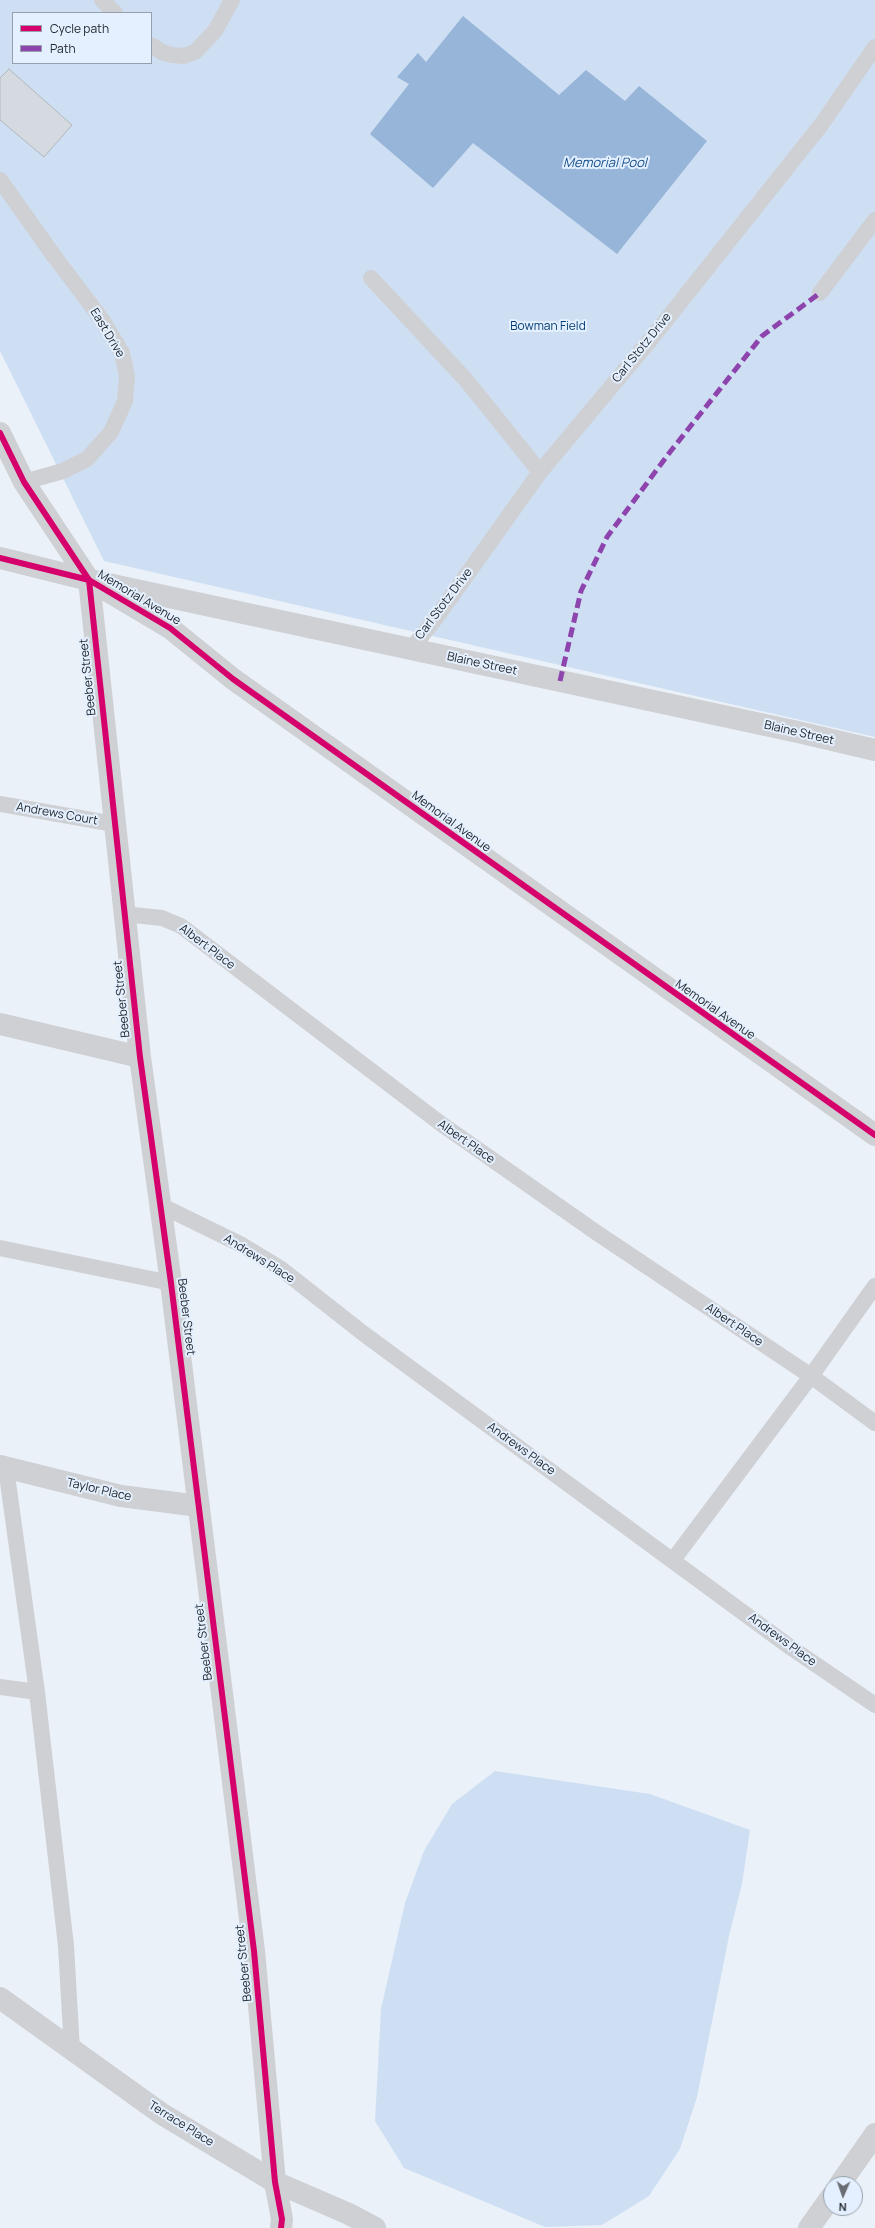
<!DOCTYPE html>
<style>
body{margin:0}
#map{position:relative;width:875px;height:2228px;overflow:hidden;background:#eaf1f9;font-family:Manrope,sans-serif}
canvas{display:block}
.legend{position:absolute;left:12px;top:12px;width:140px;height:52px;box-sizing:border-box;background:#e4f0ff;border:1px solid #97a0ab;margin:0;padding:5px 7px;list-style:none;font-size:12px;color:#23282d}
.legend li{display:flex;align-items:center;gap:8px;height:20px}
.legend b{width:20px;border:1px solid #97a0ab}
.north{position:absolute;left:823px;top:2176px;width:40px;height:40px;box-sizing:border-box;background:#e4f0ff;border:1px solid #97a0ab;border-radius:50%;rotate:182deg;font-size:11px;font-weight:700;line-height:16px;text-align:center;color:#23282d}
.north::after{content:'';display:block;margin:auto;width:14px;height:18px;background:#696e74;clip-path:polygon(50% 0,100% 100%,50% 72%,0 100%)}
</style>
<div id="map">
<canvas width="875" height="2228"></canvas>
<ul class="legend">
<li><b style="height:5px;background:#d6006c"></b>Cycle path</li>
<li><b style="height:5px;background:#8e44ad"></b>Path</li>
</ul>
<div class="north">N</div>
</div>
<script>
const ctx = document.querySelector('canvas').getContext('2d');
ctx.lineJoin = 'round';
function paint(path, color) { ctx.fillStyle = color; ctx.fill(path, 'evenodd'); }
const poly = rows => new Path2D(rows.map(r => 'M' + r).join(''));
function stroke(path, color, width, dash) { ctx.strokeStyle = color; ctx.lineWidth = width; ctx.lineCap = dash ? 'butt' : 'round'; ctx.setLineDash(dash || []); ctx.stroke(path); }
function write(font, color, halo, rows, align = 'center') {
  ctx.font = font + ' Manrope,sans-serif'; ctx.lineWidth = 4; ctx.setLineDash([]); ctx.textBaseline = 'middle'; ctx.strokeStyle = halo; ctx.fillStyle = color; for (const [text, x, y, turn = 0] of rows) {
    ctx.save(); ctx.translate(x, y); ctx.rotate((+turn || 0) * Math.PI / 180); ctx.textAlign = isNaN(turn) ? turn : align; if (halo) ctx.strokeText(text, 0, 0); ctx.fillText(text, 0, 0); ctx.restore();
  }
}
const green = poly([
 [0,0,875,0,875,737,104,561,0,351],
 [13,13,151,13,151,63,13,63],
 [495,1771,650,1794,750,1830,742,1884,729,1936,697,2097,680,2149,649,2196,602,2225,545,2227,404,2168,375,2121,381,2009,405,1903,424,1851,452,1804]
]);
const water = poly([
 [463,16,559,95,586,70,625,101,639,86,707,141,617,254,473,143,433,188,370,134,409,84,397,77,418,53,426,62]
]);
const building = poly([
 [9,69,72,125,44,157,0,120,0,78,9,69]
]);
const service = poly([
 [102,0,115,13],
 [151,45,162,52,172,55,184,56,195,52,215,31,232,0],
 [0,180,54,256,103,321,122,353,127,376,125,401,111,432,87,459,63,471,24,482],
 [371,278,466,380,540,472],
 [820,293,875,220],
 [411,649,436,618,540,472,651,339,821,125,875,47],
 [0,804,114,824],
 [124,914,162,918,181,926,440,1123,597,1233,811,1376,875,1423],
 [160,1205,242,1245,280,1268,364,1334,790,1647,875,1705],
 [0,1248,171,1283],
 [6,1468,37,1692,66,1946,72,2050],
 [673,1560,811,1376,875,1286],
 [0,1687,37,1692]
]);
const minor = poly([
 [0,433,24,482,89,580,140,1057,171,1283,254,1951,275,2182,282,2219,281,2228],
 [94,581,798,732,875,750],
 [0,1024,140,1057],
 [0,1466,121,1496,199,1506],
 [0,1998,162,2114,275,2182,349,2214,375,2228],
 [840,2184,875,2134],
 [809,2228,831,2197]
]);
const tertiary = poly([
 [0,558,89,580,170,628,233,679,875,1135]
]);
const quiet = poly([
 [560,681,581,591,607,537,670,452,762,336,820,293]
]);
const cycleway = poly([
 [0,433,24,482,89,580,140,1057,171,1283,254,1951,275,2182,282,2219,281,2228],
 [0,558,89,580,170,628,233,679,875,1135]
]);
const parkNames = [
 ["Bowman Field",548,327]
];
const streetNames = [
 ["East Drive",107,333,59],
 ["Carl Stotz Drive",642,348,-51],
 ["Memorial Avenue",139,598,31],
 ["Carl Stotz Drive",444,604,-53],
 ["Blaine Street",482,664,12],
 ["Beeber Street",88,677,-96],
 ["Blaine Street",799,733,13],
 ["Andrews Court",57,814,10],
 ["Memorial Avenue",451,822,36],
 ["Albert Place",207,947,37],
 ["Beeber Street",122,999,-96],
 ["Memorial Avenue",715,1010,35],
 ["Albert Place",466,1142,35],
 ["Andrews Place",259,1259,32],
 ["Beeber Street",186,1317,83],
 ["Albert Place",734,1325,34],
 ["Andrews Place",521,1449,36],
 ["Taylor Place",99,1490,13],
 ["Andrews Place",782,1640,36],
 ["Beeber Street",204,1642,-97],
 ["Beeber Street",244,1963,-96],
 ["Terrace Place",181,2124,32]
];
const waterNames = [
 ["Memorial Pool",605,163]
];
paint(green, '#cedff4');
paint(water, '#97b5d8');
paint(building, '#d4dae0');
stroke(building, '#b2b7be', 1);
stroke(service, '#cfd0d3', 16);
stroke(minor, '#cfd0d3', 22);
stroke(tertiary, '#cfd0d3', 22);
stroke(quiet, '#8e44ad', 5, [10, 5]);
stroke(cycleway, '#d6006c', 6);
write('12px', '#003d76', '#e4f0ff', parkNames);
write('12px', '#23282d', '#e4f0ff', streetNames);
write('italic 13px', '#19508b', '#e4f0ff', waterNames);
</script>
